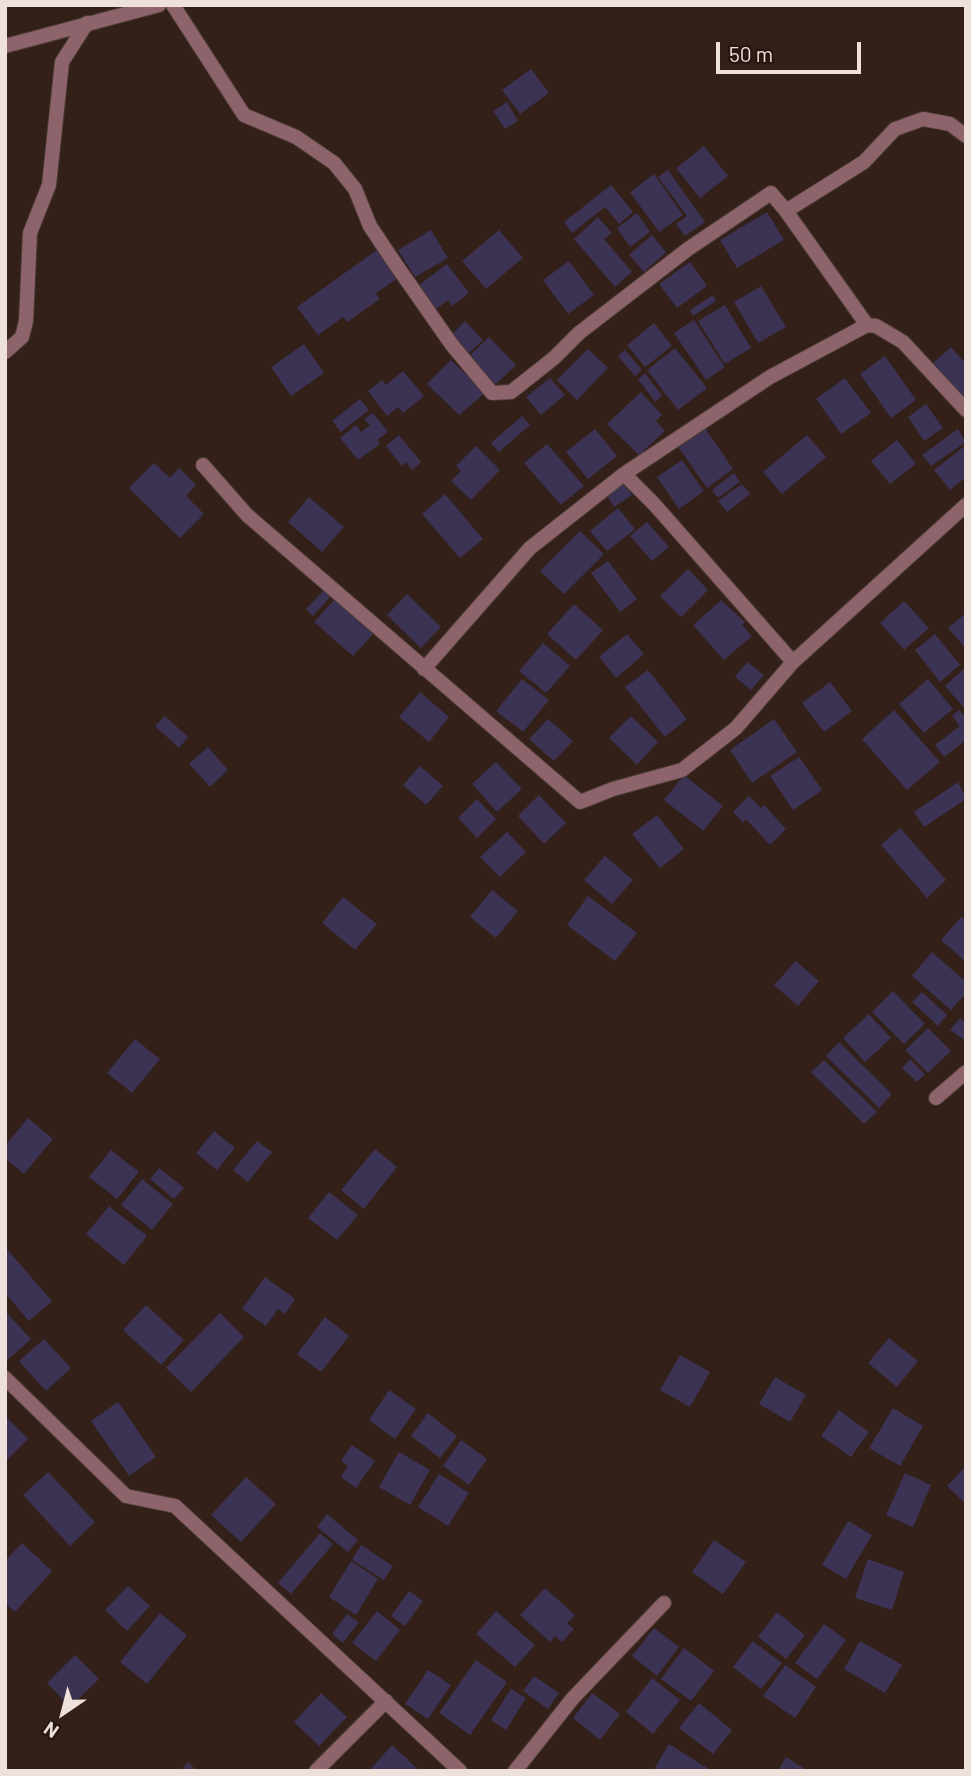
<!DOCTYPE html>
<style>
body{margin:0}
#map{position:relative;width:971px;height:1776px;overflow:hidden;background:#322019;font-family:Barlow,sans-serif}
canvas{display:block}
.frame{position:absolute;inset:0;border:7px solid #eee1dc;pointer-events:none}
.north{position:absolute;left:28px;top:1678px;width:70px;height:70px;-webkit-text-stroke:5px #281710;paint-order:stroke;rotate:215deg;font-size:19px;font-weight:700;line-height:28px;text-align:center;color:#eee1dc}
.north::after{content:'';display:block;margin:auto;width:24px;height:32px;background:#eee1dc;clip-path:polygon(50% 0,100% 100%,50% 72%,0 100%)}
.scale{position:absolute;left:716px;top:42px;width:145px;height:32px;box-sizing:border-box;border:4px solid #eee1dc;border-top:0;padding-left:9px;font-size:21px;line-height:24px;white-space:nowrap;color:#eee1dc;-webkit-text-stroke:5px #281710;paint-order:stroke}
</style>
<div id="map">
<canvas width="971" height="1776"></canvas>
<div class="frame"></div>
<div class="north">N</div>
<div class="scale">50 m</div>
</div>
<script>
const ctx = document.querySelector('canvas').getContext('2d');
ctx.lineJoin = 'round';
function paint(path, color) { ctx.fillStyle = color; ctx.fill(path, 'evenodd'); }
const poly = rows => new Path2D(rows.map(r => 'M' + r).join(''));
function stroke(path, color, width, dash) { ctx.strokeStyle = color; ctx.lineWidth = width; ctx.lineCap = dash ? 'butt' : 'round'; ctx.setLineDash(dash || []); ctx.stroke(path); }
const building = poly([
 [531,69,549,93,520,114,502,90],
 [507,102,518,121,505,129,493,111],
 [704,146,728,176,700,198,676,168],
 [668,170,705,222,685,236,676,224,687,216,658,177],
 [654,174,683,215,659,232,630,192],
 [611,185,633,212,619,224,605,207,572,233,564,222],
 [767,212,784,240,737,268,720,240],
 [637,213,650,232,630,247,617,228],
 [598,217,612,233,604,239,632,272,615,287,574,239],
 [431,230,448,258,415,277,398,250],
 [499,230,523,258,486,289,462,261],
 [652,235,666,252,644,272,629,255],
 [377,250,398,278,376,293,380,299,347,322,343,317,318,335,297,307],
 [569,261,594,295,568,314,543,280],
 [690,262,707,286,677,308,659,284],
 [447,264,469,293,452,306,448,300,436,309,419,285],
 [761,286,786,327,758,343,734,302],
 [713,295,716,301,693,316,690,310],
 [725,305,751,348,725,364,698,321],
 [694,320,725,367,706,380,674,333],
 [465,321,483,340,468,354,450,336],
 [654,323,672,346,645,367,627,345],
 [489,337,516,365,495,385,468,357],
 [304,344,324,373,291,396,271,367],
 [951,347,966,364,966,400,933,363],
 [675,348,707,388,678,410,647,370],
 [588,349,608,368,577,400,557,380],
 [625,350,642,370,635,376,618,356],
 [885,356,916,400,891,418,860,374],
 [451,360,485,393,459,415,427,384],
 [403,371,424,396,403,413,398,407,387,416,368,391,382,380,386,385],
 [645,373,662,396,655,402,638,379],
 [550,378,565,395,541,415,526,397],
 [845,378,871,413,841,434,816,399],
 [641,392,662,415,656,421,665,431,639,455,607,424],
 [360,399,369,410,341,432,332,421],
 [926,404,943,428,924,441,908,417],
 [373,413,388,432,377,440,380,444,358,460,340,438,356,425,361,432,370,425,364,419],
 [522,416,530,425,499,452,491,443],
 [705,428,733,469,707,488,678,447],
 [595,429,617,456,588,479,566,452],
 [958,429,966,442,931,466,922,455],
 [399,435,421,462,412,470,406,462,402,466,386,446],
 [807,435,826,457,782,494,763,472],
 [897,440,916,464,890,484,871,461],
 [547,444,584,486,561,505,524,463],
 [966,445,966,477,950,490,934,470],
 [476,446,500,470,471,500,451,481,461,471,456,466],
 [682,460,704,491,679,509,657,477],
 [154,463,170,478,179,468,196,485,186,496,204,514,180,538,129,488],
 [734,473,740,482,718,498,712,490],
 [623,483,632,495,614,507,606,494],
 [742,484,750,494,727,512,718,501],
 [445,494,483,539,460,558,422,514],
 [309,497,344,527,322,552,288,522],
 [618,508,635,529,607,551,590,531],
 [647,522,669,547,652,561,630,536],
 [580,531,604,554,564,594,540,571],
 [608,561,637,599,620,612,591,573],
 [688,569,708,590,681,617,660,596],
 [325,589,332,595,313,616,306,609],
 [407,594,441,627,421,648,387,615],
 [337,597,376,631,353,656,314,622],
 [721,600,745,622,742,625,752,636,724,660,693,625],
 [904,601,929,628,904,650,880,623],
 [574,604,603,630,576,660,547,634],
 [966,613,966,649,948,628],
 [627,634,644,654,616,678,599,657],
 [935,634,960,665,940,682,915,650],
 [543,643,570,666,546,693,519,671],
 [747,662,764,675,751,690,735,677],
 [966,667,966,710,945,686],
 [648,670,687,719,665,737,625,687],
 [522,679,549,700,523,732,496,711],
 [928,679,953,709,924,733,899,704],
 [830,682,852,711,824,732,802,703],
 [420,692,449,717,429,742,399,717],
 [894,710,940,762,907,790,862,739],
 [959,710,966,718,966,740,944,757,935,745,960,726,952,716],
 [165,716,188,737,179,748,155,726],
 [631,716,658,742,637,765,609,738],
 [548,719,573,741,554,761,529,739],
 [774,719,797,752,752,783,730,750],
 [208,747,228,770,210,787,189,764],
 [799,757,822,790,793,810,770,776],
 [496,762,522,789,497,812,472,784],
 [420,766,443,786,426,805,403,785],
 [684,775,723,806,703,831,664,800],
 [958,782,966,799,924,827,914,812],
 [539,795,566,823,544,844,518,816],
 [749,796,761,808,764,805,786,829,770,845,746,819,743,823,733,812],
 [477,799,496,819,477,838,458,818],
 [657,815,684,849,660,868,632,834],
 [900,828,946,880,927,898,881,845],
 [507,832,526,852,500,877,480,857],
 [605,856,633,880,612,904,584,880],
 [492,890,518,911,496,938,470,917],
 [588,896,637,933,615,961,567,925],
 [343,897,377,924,355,950,322,923],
 [961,917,966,921,966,962,941,940],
 [932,952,966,982,966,993,951,1010,912,976],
 [796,961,819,981,798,1006,774,985],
 [893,991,925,1024,904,1044,872,1012],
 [922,992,947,1015,938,1026,912,1002],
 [869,1014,891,1038,865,1062,843,1038],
 [960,1018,966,1023,966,1041,950,1030],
 [928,1028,951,1051,928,1073,905,1050],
 [135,1039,160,1059,132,1093,107,1073],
 [839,1042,892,1094,879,1108,826,1056],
 [910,1059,925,1074,917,1082,902,1068],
 [824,1060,877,1112,864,1124,811,1072],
 [28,1118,53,1139,24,1174,5,1158,5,1146],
 [214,1131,235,1148,217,1170,196,1153],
 [257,1141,272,1152,248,1182,233,1170],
 [375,1149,397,1167,364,1209,341,1190],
 [111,1150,139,1172,117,1199,89,1177],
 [159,1168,184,1188,174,1199,150,1179],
 [142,1179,173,1204,152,1230,121,1205],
 [329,1192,358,1215,337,1240,308,1218],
 [109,1206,147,1236,124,1265,86,1234],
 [5,1247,52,1301,29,1321,5,1293],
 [265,1277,295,1299,285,1314,278,1309,266,1326,242,1309],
 [146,1305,184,1340,161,1365,123,1330],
 [5,1311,31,1339,5,1362],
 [220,1313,244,1337,191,1392,166,1368],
 [325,1317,349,1336,321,1372,297,1354],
 [889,1338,918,1361,897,1387,868,1363],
 [44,1339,71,1368,46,1391,19,1361],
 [680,1355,710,1372,690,1407,660,1390],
 [775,1377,806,1395,790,1422,759,1404],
 [389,1390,416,1409,395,1439,369,1420],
 [118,1402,156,1457,129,1476,91,1421],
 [893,1408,923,1426,900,1466,869,1448],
 [839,1410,869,1432,851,1457,821,1436],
 [428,1413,457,1436,440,1458,411,1436],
 [5,1416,28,1439,5,1462],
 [461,1440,487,1459,469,1485,443,1466],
 [352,1445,375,1461,356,1488,341,1477,348,1466,341,1461],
 [399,1452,430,1470,410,1505,379,1487],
 [966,1466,966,1504,947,1486],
 [48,1472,95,1522,70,1546,23,1495],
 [905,1473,931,1485,913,1527,886,1515],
 [439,1474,469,1493,448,1526,418,1507],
 [246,1477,276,1504,241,1542,211,1515],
 [327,1514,358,1540,348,1552,317,1527],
 [848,1521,872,1535,846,1579,822,1565],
 [320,1533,333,1544,291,1594,278,1583],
 [714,1540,746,1562,723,1594,692,1572],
 [22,1543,52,1571,15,1612,7,1605,5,1607,5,1561],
 [361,1545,393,1566,384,1580,352,1560],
 [868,1559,904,1572,892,1610,855,1598],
 [351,1561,378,1579,356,1615,329,1597],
 [128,1586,150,1606,127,1631,105,1610],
 [545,1588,575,1615,567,1623,574,1629,562,1642,555,1636,550,1642,520,1615],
 [409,1591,423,1601,405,1626,391,1616],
 [377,1611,400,1630,376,1661,352,1643],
 [496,1611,535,1645,515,1667,476,1634],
 [777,1612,805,1635,786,1659,758,1637],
 [160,1613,187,1635,147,1684,120,1662],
 [347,1614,359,1622,343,1643,332,1634],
 [824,1624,846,1640,817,1679,795,1663],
 [654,1628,679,1647,657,1676,632,1656],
 [753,1641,782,1663,761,1689,733,1667],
 [860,1641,902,1665,885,1693,844,1669],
 [684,1648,714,1671,691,1701,661,1679],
 [75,1655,99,1679,70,1707,47,1683],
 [476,1660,507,1682,470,1735,439,1713],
 [785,1665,816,1687,795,1718,763,1696],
 [428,1670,451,1685,428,1719,405,1704],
 [534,1676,559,1693,548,1709,523,1691],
 [652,1678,680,1700,653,1734,626,1712],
 [511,1689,526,1698,506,1730,491,1720],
 [321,1693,347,1717,319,1746,294,1722],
 [592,1693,620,1714,600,1740,573,1718],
 [699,1703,732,1730,713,1754,679,1728],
 [669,1744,712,1771,653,1771],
 [392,1745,420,1771,369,1771],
 [786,1757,808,1771,778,1771],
 [188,1762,197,1771,181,1771]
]);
const minor = poly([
 [173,5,244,115,296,137,334,163,355,189,370,226,394,262,452,345,492,393,511,392,554,358,579,333,688,249,771,193,786,211,864,162,895,129,923,119,950,124,966,136],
 [5,46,159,5],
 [786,211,867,325],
 [5,352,22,337,26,321,30,233,49,185,62,62,87,23],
 [203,465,247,515,580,802,613,789,682,770,736,728,793,662,966,505],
 [624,474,654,504,793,662],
 [424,669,530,548,624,474,770,377,867,325,876,326,903,342,966,410],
 [936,1098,966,1072],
 [5,1378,126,1496,175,1506,460,1771],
 [316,1771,386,1701],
 [515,1771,573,1698,664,1603]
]);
paint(building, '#3c3253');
stroke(minor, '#4c3b34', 16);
stroke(minor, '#8d646b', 14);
</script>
